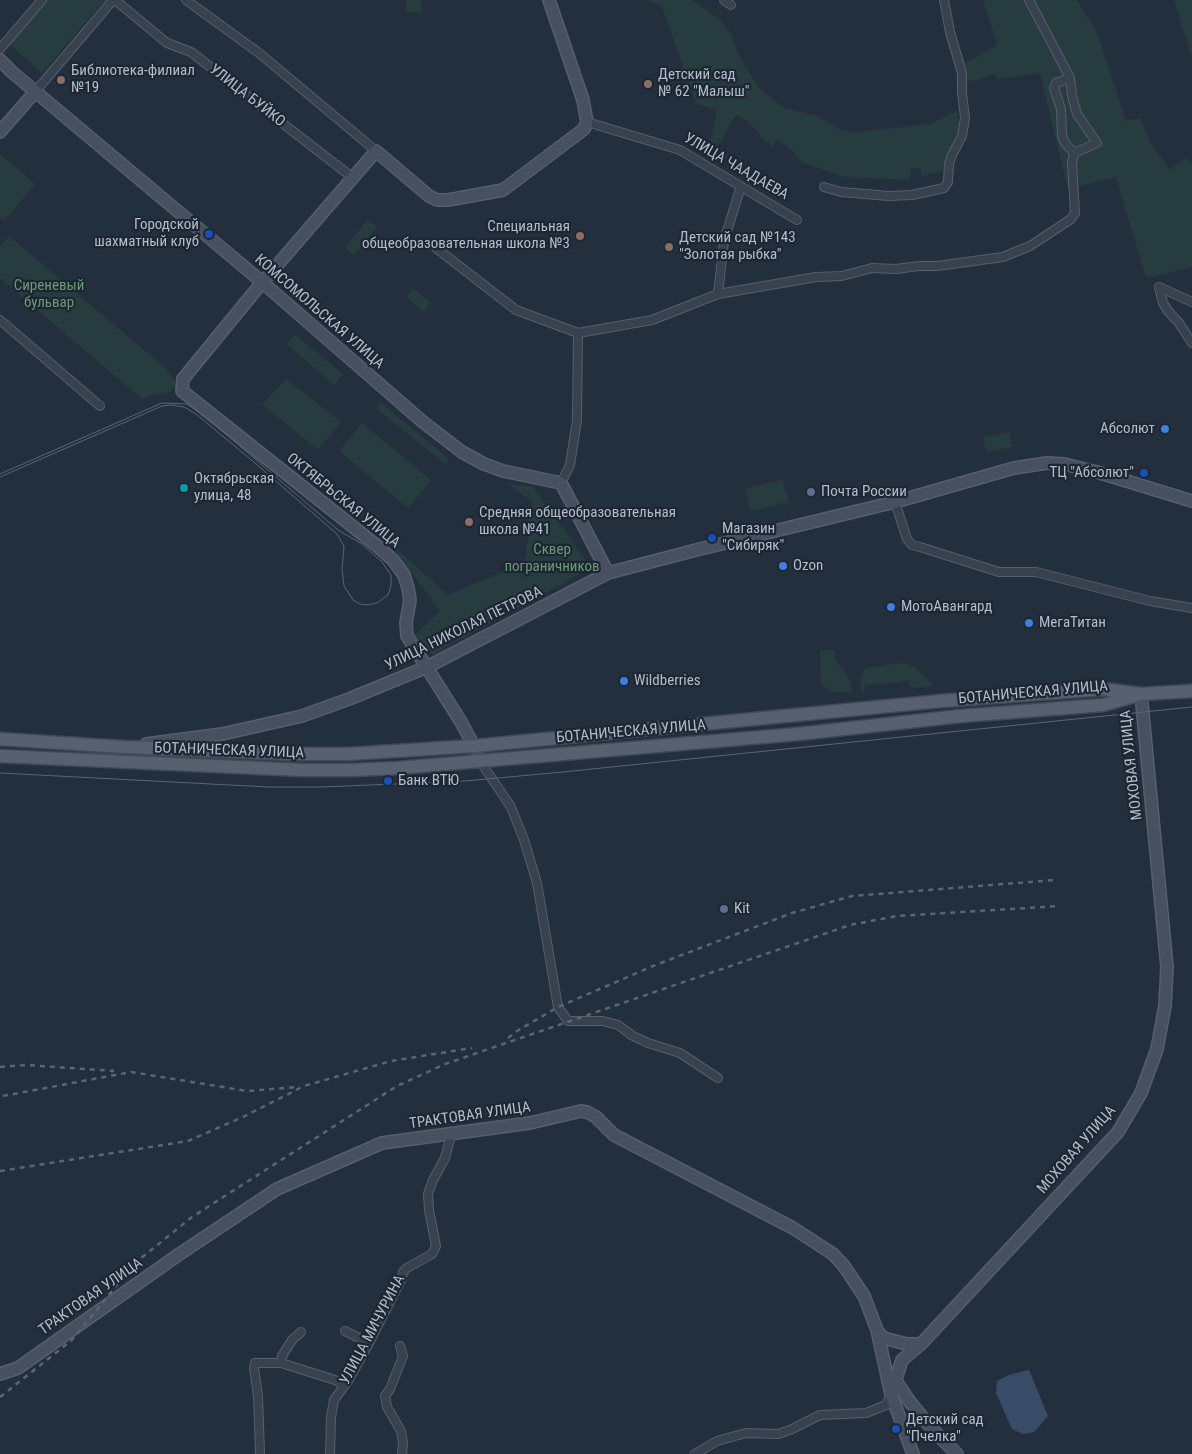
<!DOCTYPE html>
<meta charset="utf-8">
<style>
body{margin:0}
canvas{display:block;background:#242f3e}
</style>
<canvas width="1192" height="1454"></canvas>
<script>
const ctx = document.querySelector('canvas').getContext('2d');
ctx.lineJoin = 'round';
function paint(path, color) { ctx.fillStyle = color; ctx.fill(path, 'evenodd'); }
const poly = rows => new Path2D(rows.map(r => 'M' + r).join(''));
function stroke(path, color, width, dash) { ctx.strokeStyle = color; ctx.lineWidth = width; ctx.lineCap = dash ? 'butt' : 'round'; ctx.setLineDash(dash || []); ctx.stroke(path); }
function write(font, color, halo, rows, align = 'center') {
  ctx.font = font + ' "Roboto Condensed",sans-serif'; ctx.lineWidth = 4.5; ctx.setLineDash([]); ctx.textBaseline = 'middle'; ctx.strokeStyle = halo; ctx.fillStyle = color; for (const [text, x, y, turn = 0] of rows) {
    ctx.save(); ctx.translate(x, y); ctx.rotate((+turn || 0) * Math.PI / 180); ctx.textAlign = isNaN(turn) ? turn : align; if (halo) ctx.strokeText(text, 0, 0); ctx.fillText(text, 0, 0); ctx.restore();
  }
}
const green = poly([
 [44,0,105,0,42,73,8,43],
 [406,0,421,0,422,12,406,13],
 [647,0,692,0,719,19,731,34,739,57,760,89,784,108,817,116,840,129,854,132,930,124,957,110,961,135,943,170,922,176,920,168,911,169,909,180,844,177,801,162,793,151,778,139,772,146,763,139,749,122,736,115,710,159,707,158,717,110,696,103,662,7],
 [983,0,1077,0,1097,32,1126,121,1140,118,1151,144,1169,169,1186,158,1192,163,1192,267,1146,278,1116,177,1068,189,1040,73,999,79,995,74,969,82,962,65,997,45],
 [1174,0,1192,0,1192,58],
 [0,154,35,184,4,221,0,217],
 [368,220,377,227,355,254,352,254,346,249,346,246],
 [9,236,163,366,177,383,169,393,156,394,142,399,0,278,0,247],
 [413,288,431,303,424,312,406,297],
 [295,335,343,374,334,385,287,344],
 [286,379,341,422,318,450,262,404],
 [381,403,449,459,445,464,376,408],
 [362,423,431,480,408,508,339,451],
 [1009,432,1012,447,986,452,983,438],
 [782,480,789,502,751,511,745,489],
 [507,484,533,487,587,562,583,572,432,655,414,636,440,611,391,544,448,595,525,562,532,501],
 [820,650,835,650,835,659,850,680,852,692,831,692,821,684],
 [902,663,914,667,934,686,911,688,909,681,865,685,864,691,861,692,861,677,864,670,866,668]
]);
const water = poly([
 [1029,1370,1048,1416,1034,1432,1023,1434,1012,1429,996,1393,997,1381,1009,1375]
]);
const street = poly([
 [115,0,167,43,191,52,353,178],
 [186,0,259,53,376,151],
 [724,0,731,5],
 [1029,0,1070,78,1072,96,1077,114,1097,143,1074,153],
 [0,49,42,0],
 [35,92,113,0],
 [587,122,680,150,797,220],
 [824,187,841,192,889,196,912,195,944,188,948,182,949,164,952,155,962,136,965,118,962,93,962,73,950,32,944,0],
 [436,248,516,310,578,333],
 [1159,287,1163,303,1168,311,1179,323,1192,343],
 [1159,287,1192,302],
 [718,294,816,277,842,276,872,268,896,269,919,266,937,266,1003,257,1030,246,1071,219,1075,213,1072,163,1074,153,1065,143,1062,136,1061,109,1054,88,1056,83,1070,78],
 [0,320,100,406],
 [561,483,570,465,577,420,578,333,652,320,718,294,724,241,741,186],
 [895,502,907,539,912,545,920,547,999,572,1036,572,1150,601,1192,608],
 [480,761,511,807,524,840,537,883,558,1007,568,1021,603,1021,618,1025,633,1036,648,1043,680,1053,718,1078],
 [345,1331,369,1343],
 [400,1346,403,1356,390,1389,385,1396,387,1407,401,1431,403,1443,402,1454],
 [281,1363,282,1356,292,1340,301,1332],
 [260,1454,258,1396,254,1368,255,1363,281,1363,338,1381,343,1386],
 [330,1454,331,1417,334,1400,348,1381,369,1343,402,1278,403,1272,407,1268,432,1254,436,1246,429,1210,428,1194,433,1180,445,1158,451,1135],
 [695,1454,717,1441,746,1433,778,1434,790,1430,820,1415,866,1413,886,1405,891,1394]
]);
const secondary = poly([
 [0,60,12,72,262,282,423,422,462,452,484,464,503,471,561,483,608,573],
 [0,132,35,92],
 [146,744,222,734,302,716,349,699,427,667,608,573,696,550,895,502,1014,468,1047,463,1064,464,1097,472,1192,501],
 [480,761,474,746,461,722,407,636,406,623,410,600,408,588,404,575,393,560,376,545,191,398,182,391,183,379,260,285,376,151,429,196,437,200,448,200,503,190,584,129,587,122,583,100,549,0],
 [877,1330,891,1394,913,1454],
 [0,1374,18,1368,178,1255,277,1189,382,1143,530,1123,581,1111,587,1112,596,1117,614,1135,793,1228,833,1254,844,1266,864,1296,877,1330,881,1336,887,1339,907,1344,921,1344],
 [895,1380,910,1402,933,1430,957,1454],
 [891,1394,902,1360,921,1344,1118,1132,1141,1093,1157,1049,1165,1006,1167,967,1141,694]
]);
const primary = poly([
 [0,739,122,747,296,754,348,754,474,746,941,701,1103,689,1141,694,1192,691],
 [0,756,302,770,351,770,398,768,798,734,961,716,1103,705,1135,696]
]);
const tram = poly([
 [0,474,162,403,187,404,206,417,338,530,362,544,382,562,391,575,391,586,388,595,377,603,368,605,360,604,353,600,344,586,342,569,344,546,337,534,255,463,196,414,184,407,171,405,162,406,0,477],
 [0,773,268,787,322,787,465,781,563,772,1192,707]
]);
const rail = poly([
 [508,1038,517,1031,558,1007,653,966,792,913,852,896,1055,880],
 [0,1067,26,1065,114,1071],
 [3,1096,131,1072,247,1091,297,1087],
 [0,1171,188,1141,243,1117,304,1086,391,1061,472,1048],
 [0,1397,72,1340,135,1263,192,1217,397,1086,445,1064,850,925,897,916,1060,906]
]);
const markers = [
 [61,80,5,"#8d6e63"],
 [648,84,5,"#8d6e63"],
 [209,234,5,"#1a4fb4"],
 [580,236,5,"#8d6e63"],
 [669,247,5,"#8d6e63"],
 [1165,429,5,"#3f7fe0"],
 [1144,473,5,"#1a4fb4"],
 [184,488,5,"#0f9aa8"],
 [811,492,5,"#5c6f8a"],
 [469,522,5,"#8d6e63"],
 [712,538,5,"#1a4fb4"],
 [783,566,5,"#3f7fe0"],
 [891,607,5,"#3f7fe0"],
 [1029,623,5,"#3f7fe0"],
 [624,681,5,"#3f7fe0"],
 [388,781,5,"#1a4fb4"],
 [724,909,5,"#5c6f8a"],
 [896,1429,5,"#1a4fb4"]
];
const poiNames = [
 ["Библиотека-филиал",71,71],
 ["№19",71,88],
 ["Детский сад",658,75],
 ["№ 62 \"Малыш\"",658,92],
 ["Городской",199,225,"right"],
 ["шахматный клуб",199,242,"right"],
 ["Специальная",570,227,"right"],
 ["общеобразовательная школа №3",570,244,"right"],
 ["Детский сад №143",679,238],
 ["\"Золотая рыбка\"",679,255],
 ["Абсолют",1155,429,"right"],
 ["ТЦ \"Абсолют\"",1134,473,"right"],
 ["Октябрьская",194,479],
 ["улица, 48",194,496],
 ["Почта России",821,492],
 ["Средняя общеобразовательная",479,513],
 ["школа №41",479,530],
 ["Магазин",722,529],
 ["\"Сибиряк\"",722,546],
 ["Ozon",793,566],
 ["МотоАвангард",901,607],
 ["МегаТитан",1039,623],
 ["Wildberries",634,681],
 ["Банк ВТЮ",398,781],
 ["Kit",734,909],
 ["Детский сад",906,1420],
 ["\"Пчелка\"",906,1437]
];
const streetNames = [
 ["УЛИЦА БУЙКО",247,96,38],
 ["УЛИЦА ЧААДАЕВА",736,167,30],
 ["КОМСОМОЛЬСКАЯ УЛИЦА",319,312,41],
 ["ОКТЯБРЬСКАЯ УЛИЦА",343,501,39],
 ["УЛИЦА НИКОЛАЯ ПЕТРОВА",464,629,-26],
 ["БОТАНИЧЕСКАЯ УЛИЦА",1033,693,-5],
 ["БОТАНИЧЕСКАЯ УЛИЦА",631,732,-5],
 ["БОТАНИЧЕСКАЯ УЛИЦА",229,751,2],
 ["МОХОВАЯ УЛИЦА",1132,765,-96],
 ["ТРАКТОВАЯ УЛИЦА",470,1116,-8],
 ["МОХОВАЯ УЛИЦА",1077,1150,-49],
 ["ТРАКТОВАЯ УЛИЦА",91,1297,-35],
 ["УЛИЦА МИЧУРИНА",373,1330,-62]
];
const parkNames = [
 ["Сиреневый",49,286],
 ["бульвар",49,303],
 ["Сквер",552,550],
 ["пограничников",552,567]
];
paint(green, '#263c3f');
paint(water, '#394c67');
stroke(street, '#565f6c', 10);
stroke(secondary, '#565f6c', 14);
stroke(primary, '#414a57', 15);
stroke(street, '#38414e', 8);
stroke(secondary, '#465061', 11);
stroke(primary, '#56606e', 12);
stroke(tram, '#5a6575', 1);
stroke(rail, '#5a6575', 2.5, [5, 5]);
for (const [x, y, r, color] of markers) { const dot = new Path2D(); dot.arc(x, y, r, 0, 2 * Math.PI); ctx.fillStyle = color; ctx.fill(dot); stroke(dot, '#1d2633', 2); }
write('15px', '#b4bcc9', '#1d2633', poiNames, 'left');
write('15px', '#b4bcc9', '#1d2633', streetNames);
write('15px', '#6b9a76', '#1d2633', parkNames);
</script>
